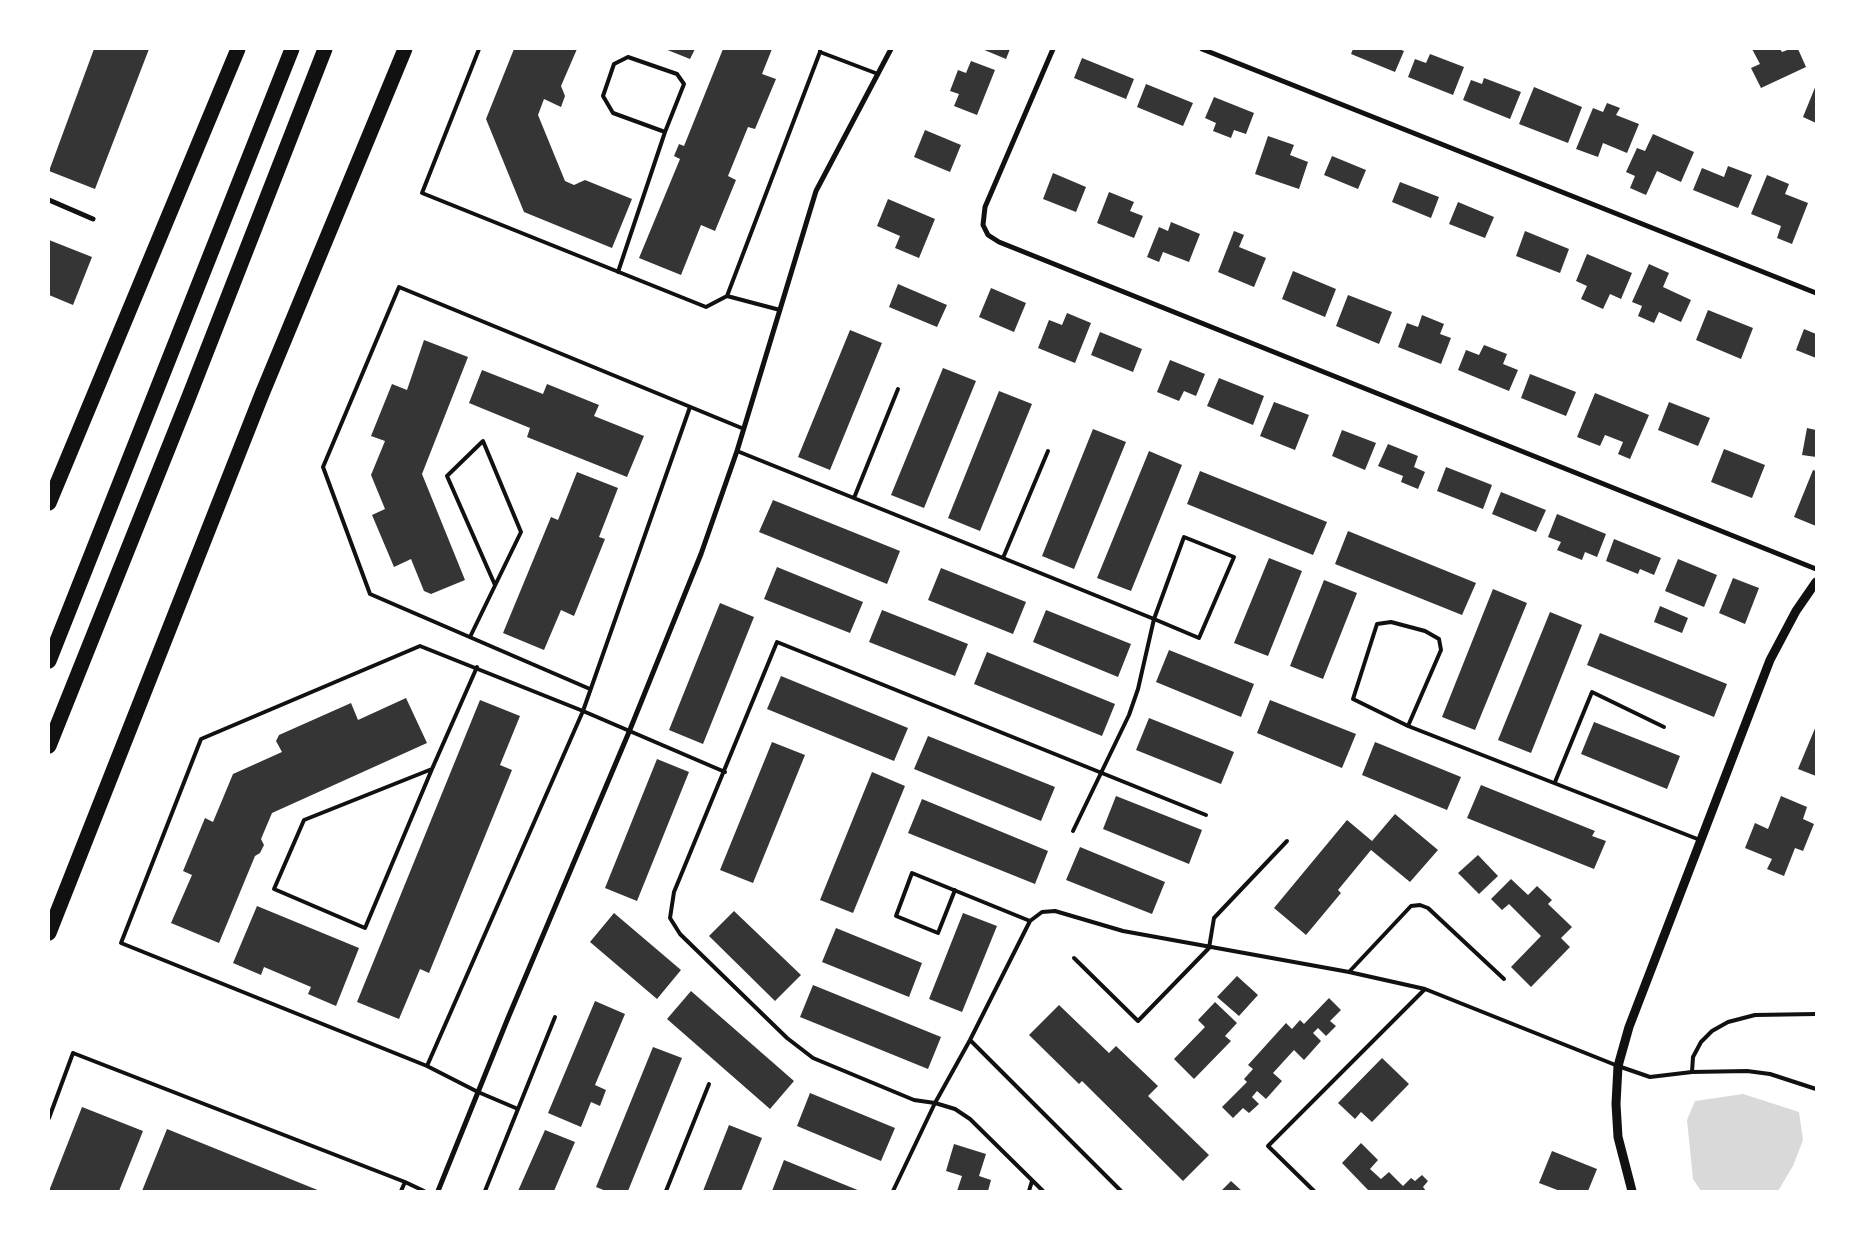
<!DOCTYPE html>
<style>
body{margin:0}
#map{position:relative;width:1865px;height:1240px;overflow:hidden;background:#fff;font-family:Bitter,serif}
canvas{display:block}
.frame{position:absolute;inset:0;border:50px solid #fff;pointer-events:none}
</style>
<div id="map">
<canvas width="1865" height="1240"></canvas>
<div class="frame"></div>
</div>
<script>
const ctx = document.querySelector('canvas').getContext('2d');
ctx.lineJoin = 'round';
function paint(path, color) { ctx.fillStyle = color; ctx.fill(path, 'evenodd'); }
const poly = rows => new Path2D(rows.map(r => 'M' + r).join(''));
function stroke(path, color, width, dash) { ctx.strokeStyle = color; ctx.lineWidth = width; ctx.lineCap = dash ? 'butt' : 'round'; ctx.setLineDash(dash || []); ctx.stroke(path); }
const water = poly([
 [1743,1094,1799,1112,1803,1140,1793,1166,1778,1191,1701,1191,1693,1179,1687,1120,1695,1101]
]);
const building = poly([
 [94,49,149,49,95,189,49,171],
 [514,49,577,49,561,86,565,96,561,107,544,99,538,115,565,181,574,185,585,180,632,199,612,248,524,212,486,119],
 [665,49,695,49,690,59],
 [723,49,772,49,762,74,776,79,755,129,748,127,728,176,736,180,715,231,701,225,681,275,639,258,680,159,674,156,679,144,684,146],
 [982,49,1010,49,1006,59],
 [1353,49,1399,49,1404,51,1395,72,1351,54],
 [1752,49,1780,49,1782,52,1790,49,1798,49,1806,67,1761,88,1751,68,1760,64],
 [1430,54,1464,67,1453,95,1408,77,1415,59,1426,63],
 [1082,58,1134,79,1126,99,1074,78],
 [971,61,995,70,977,115,954,106,959,94,950,91,958,70,966,73],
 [1484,78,1521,92,1510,119,1463,100,1471,80,1482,84],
 [1146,84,1193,103,1183,126,1137,107],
 [1816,85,1816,123,1803,117],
 [1534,87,1582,107,1568,143,1519,124],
 [1214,97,1254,113,1246,134,1234,130,1231,138,1213,131,1216,123,1205,118],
 [1607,103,1620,108,1616,115,1639,124,1627,153,1603,143,1598,157,1576,149,1593,108,1603,112],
 [925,130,961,145,950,172,914,157],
 [1653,134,1694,152,1681,182,1657,171,1646,195,1630,188,1635,176,1626,172,1637,148,1645,151],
 [1268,136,1294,145,1290,155,1308,162,1299,189,1255,174],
 [1332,156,1366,170,1358,189,1324,175],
 [1728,166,1752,175,1738,208,1693,190,1702,168,1724,177],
 [1053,173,1086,187,1076,212,1043,199],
 [1767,175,1789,184,1785,194,1808,203,1792,244,1777,238,1781,226,1751,214],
 [1400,182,1439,197,1431,218,1392,202],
 [1109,192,1134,202,1130,211,1143,216,1134,238,1097,223],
 [888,199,935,219,919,258,895,248,900,236,877,226],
 [1458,202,1494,217,1485,238,1449,224],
 [1171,222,1200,234,1189,262,1163,252,1159,262,1147,257,1159,227,1168,231],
 [1234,231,1244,235,1239,247,1266,258,1254,287,1218,272],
 [1525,231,1569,249,1560,273,1516,256],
 [49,240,92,257,73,305,49,295],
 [1587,254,1632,273,1621,299,1610,294,1603,309,1581,299,1587,286,1576,281],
 [1649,264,1669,273,1663,287,1691,300,1681,322,1659,312,1654,323,1638,316,1642,306,1632,302],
 [1293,271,1336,289,1325,317,1282,299],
 [898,284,947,305,937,327,889,307],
 [991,288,1026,303,1014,332,979,317],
 [1348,295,1392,312,1379,344,1336,326],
 [1708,310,1753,328,1741,359,1696,340],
 [1067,313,1091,323,1075,363,1038,348,1049,320,1062,325],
 [1422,315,1444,324,1440,334,1451,338,1441,364,1398,347,1407,323,1418,327],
 [1804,329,1816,334,1816,358,1796,350],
 [850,330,882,343,830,470,798,457],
 [1100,332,1142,349,1133,372,1091,355],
 [424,340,468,357,422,474,465,580,431,594,424,591,411,559,394,567,372,515,385,509,371,475,385,441,371,436,392,384,407,390],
 [1484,345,1507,354,1503,364,1518,370,1509,391,1458,370,1466,350,1479,355],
 [1170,360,1205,374,1196,396,1184,391,1179,401,1157,392],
 [943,368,976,381,924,508,891,495],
 [482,370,543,394,547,384,599,405,594,416,644,436,627,477,527,437,530,428,469,403],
 [1530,374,1576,392,1566,416,1521,398],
 [1219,378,1264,396,1253,425,1207,406],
 [999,391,1032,404,980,531,948,518],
 [1595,393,1649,415,1630,459,1618,454,1623,442,1605,435,1600,446,1577,437],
 [1274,402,1309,415,1295,450,1260,436],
 [1669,402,1710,418,1698,446,1658,430],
 [1807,428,1816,430,1816,457,1802,455],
 [1093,429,1126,442,1074,569,1042,556],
 [1342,430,1376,443,1365,470,1332,456],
 [1388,444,1418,456,1414,467,1425,472,1418,489,1401,482,1403,476,1378,466],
 [1724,449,1765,465,1752,498,1711,482],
 [1149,451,1182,465,1131,591,1097,578],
 [1446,467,1492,485,1483,509,1437,491],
 [1813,470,1816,471,1816,526,1794,517],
 [1200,471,1327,522,1313,555,1187,504],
 [577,472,618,488,599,537,605,539,574,616,561,610,544,650,503,633,551,517,558,520],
 [1501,492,1546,510,1536,532,1492,514],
 [773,500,900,551,887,584,759,532],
 [1557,514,1606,534,1597,557,1585,552,1582,560,1557,550,1561,542,1548,537],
 [1348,531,1476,583,1462,615,1335,564],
 [1614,539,1661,558,1654,575,1640,569,1638,574,1606,561],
 [1269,558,1302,571,1268,656,1234,643],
 [1678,559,1717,575,1704,607,1665,591],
 [777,567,863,602,850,633,764,599],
 [941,568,1026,602,1013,634,928,600],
 [1733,578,1759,588,1745,624,1719,613],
 [1324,580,1357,593,1323,679,1290,666],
 [1493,589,1527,603,1475,730,1442,717],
 [720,603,754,617,703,744,669,730],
 [1660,606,1688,618,1682,633,1654,622],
 [882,610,968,644,955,676,869,642],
 [1046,610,1131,644,1118,677,1033,642],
 [1550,612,1582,625,1531,753,1498,740],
 [1600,633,1727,684,1714,717,1587,665],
 [1169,650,1254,684,1241,717,1156,682],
 [987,652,1115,704,1102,736,974,684],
 [781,676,908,728,894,761,767,709],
 [406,698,427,743,272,813,261,839,264,845,260,853,255,856,219,943,171,923,192,875,183,871,205,818,213,822,233,774,282,752,276,741,279,735,351,703,358,720],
 [480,700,520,716,500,765,512,770,429,973,420,969,399,1019,357,1002],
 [1270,700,1356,734,1342,768,1257,733],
 [1149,718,1234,752,1221,784,1136,750],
 [1594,722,1680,756,1667,789,1581,754],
 [1816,726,1816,776,1798,769],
 [928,736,1055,787,1041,821,914,769],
 [772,742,805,755,753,883,720,870],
 [1375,742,1461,777,1447,810,1362,775],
 [657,759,689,772,637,901,605,888],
 [872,772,905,786,853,913,820,900],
 [1481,785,1595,831,1592,836,1606,841,1594,869,1467,818],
 [1116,796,1202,830,1189,864,1103,829],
 [1781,796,1807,807,1803,819,1814,824,1803,851,1795,848,1784,876,1767,869,1772,859,1745,848,1755,823,1768,829],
 [922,799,1048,851,1035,884,908,833],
 [1395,814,1438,850,1410,882,1371,850,1338,890,1341,893,1306,935,1274,908,1347,820,1372,841],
 [1080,847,1165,882,1152,914,1066,880],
 [1478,855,1498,876,1479,894,1458,873],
 [1511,879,1528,895,1537,886,1552,900,1548,904,1572,927,1561,938,1570,947,1531,987,1511,967,1541,936,1509,904,1502,910,1491,899],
 [257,906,359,948,336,1006,308,994,311,987,264,967,261,975,233,963],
 [734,911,801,975,775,1001,709,936],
 [614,913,681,970,657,999,590,942],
 [963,913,997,926,962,1012,929,999],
 [836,928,922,963,909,997,822,962],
 [1237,976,1258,995,1239,1016,1217,997],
 [813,985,941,1037,928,1069,800,1017],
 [691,991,794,1081,770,1109,667,1019],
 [1329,998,1341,1010,1330,1021,1336,1026,1326,1036,1318,1028,1313,1033,1321,1041,1304,1060,1294,1050,1273,1073,1282,1081,1266,1099,1257,1091,1252,1097,1259,1104,1249,1113,1243,1108,1233,1118,1222,1107,1247,1082,1244,1079,1253,1069,1248,1065,1286,1023,1292,1029,1300,1020,1304,1024],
 [595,1001,625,1014,595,1085,606,1090,600,1106,591,1102,581,1127,548,1113],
 [1215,1002,1237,1023,1225,1036,1231,1041,1194,1079,1174,1059,1205,1027,1198,1020],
 [1059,1005,1109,1053,1116,1046,1158,1086,1148,1096,1209,1155,1183,1181,1082,1081,1079,1084,1029,1035],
 [653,1047,682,1058,628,1191,606,1191,596,1187],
 [1382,1058,1409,1084,1372,1122,1361,1112,1355,1119,1338,1103],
 [810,1093,895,1128,881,1161,797,1126],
 [82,1107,143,1131,119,1191,49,1191],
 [729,1125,762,1138,741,1191,703,1191],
 [167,1129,320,1191,142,1191],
 [545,1130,575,1142,554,1191,518,1191],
 [1361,1143,1378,1160,1370,1169,1381,1179,1389,1172,1403,1186,1411,1178,1415,1181,1422,1175,1428,1181,1423,1187,1426,1191,1369,1191,1342,1163],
 [954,1144,986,1154,979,1176,991,1180,988,1191,957,1191,962,1176,946,1171],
 [1552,1151,1597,1169,1588,1191,1560,1191,1539,1183],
 [784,1160,860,1191,772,1191],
 [1231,1181,1242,1191,1221,1191]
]);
const service = poly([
 [479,49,422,193,706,307,727,296,780,310],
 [820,49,820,52,878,74],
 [618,272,665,132,613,113,603,96,614,64,628,57,677,74,684,84,665,132],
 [727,296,820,52],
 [737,451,1003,558,1154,619,1199,638,1234,557,1184,537,1154,619,1138,689,1129,715,1073,831],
 [854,498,898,389],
 [1003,558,1048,451],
 [470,637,521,532,483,441,447,476,495,585],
 [590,689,370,594,323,467,399,287,744,429],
 [1408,726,1441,650,1439,639,1425,631,1391,622,1377,624,1353,699,1408,726,1700,840],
 [432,769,304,820,274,889,365,928,432,769,477,667],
 [1555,782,1592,692,1664,727],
 [955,890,938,933,896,916,912,873,1030,921],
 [1074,958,1138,1021,1209,948,1214,918,1287,841],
 [1349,972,1411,906,1420,905,1428,908,1504,979],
 [970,1040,1121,1191],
 [427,1066,583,711,690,407],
 [1692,1072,1693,1057,1701,1042,1712,1031,1728,1022,1755,1015,1816,1014],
 [518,1109,478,1092,427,1066,121,943,201,739,420,646,583,711,725,772],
 [49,1118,73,1053,405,1182,424,1191],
 [401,1191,405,1182],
 [485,1191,555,1017],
 [666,1191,709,1084],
 [893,1191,935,1103,970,1040,1030,921,1042,912,1055,911,1123,931,1349,972,1425,989,1618,1066,1650,1077,1692,1072,1747,1071,1770,1074,1816,1089],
 [1029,1191,1032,1181],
 [1043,1191,970,1119,955,1109,935,1103,914,1100,813,1058,787,1038,680,934,670,918,674,892,777,642,1206,815],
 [1314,1191,1268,1146,1425,989]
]);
const minor = poly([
 [1053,49,985,207,983,225,988,235,999,242,1816,569],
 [1202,49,1816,293],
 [49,200,93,219],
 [438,1191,508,1018,629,732,701,554,737,451,816,191,891,49]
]);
const tertiary = poly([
 [1632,1191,1618,1137,1616,1104,1618,1066,1629,1027,1770,660,1796,611,1816,582]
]);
const motorway = poly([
 [49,503,238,49],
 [49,661,292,49],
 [49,746,188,399,325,49],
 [49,933,262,394,405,49]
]);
paint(water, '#d9d9d9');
paint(building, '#353535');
stroke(service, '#111', 4);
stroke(minor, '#111', 5);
stroke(tertiary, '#111', 9);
stroke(motorway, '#111', 15);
</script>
